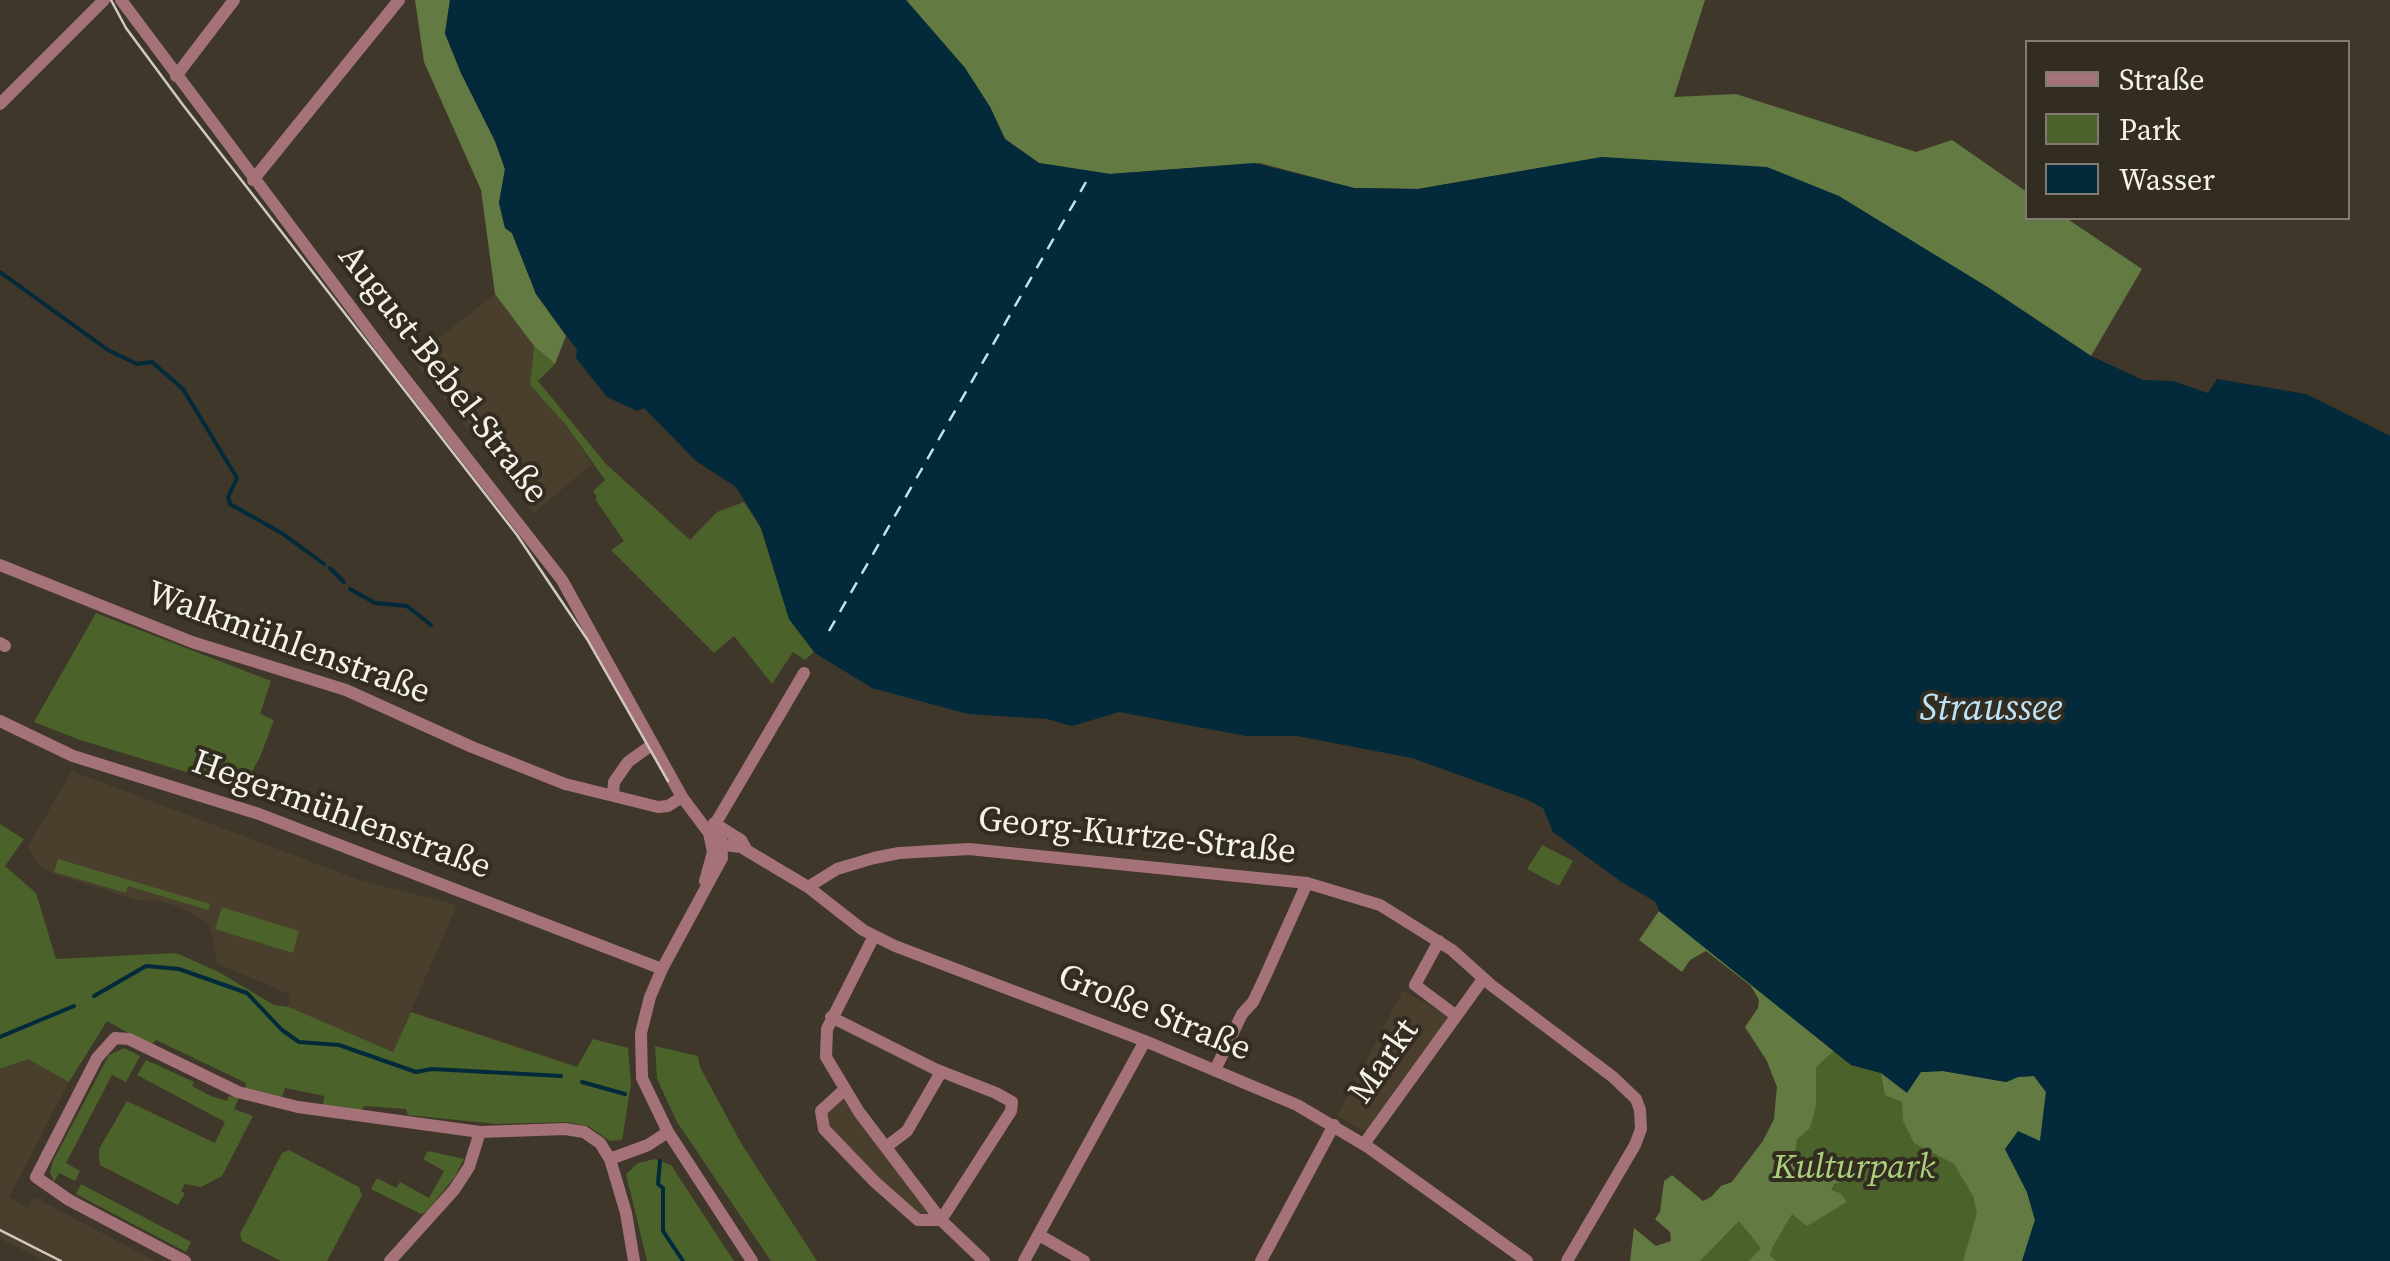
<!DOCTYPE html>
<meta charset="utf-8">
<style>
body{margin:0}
#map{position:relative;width:2390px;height:1261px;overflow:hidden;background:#3e372a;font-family:"Source Serif 4",serif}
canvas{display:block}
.legend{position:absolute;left:2025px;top:40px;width:325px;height:180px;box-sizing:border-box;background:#332d21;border:2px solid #817b71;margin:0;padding:12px 18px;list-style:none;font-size:30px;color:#f6f1e9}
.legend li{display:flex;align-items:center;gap:20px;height:50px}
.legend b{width:50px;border:2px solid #817b71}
</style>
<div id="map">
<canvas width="2390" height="1261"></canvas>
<ul class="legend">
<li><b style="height:12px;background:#a6727a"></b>Straße</li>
<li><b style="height:28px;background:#4b622a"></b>Park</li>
<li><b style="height:28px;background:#022a3b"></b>Wasser</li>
</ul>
</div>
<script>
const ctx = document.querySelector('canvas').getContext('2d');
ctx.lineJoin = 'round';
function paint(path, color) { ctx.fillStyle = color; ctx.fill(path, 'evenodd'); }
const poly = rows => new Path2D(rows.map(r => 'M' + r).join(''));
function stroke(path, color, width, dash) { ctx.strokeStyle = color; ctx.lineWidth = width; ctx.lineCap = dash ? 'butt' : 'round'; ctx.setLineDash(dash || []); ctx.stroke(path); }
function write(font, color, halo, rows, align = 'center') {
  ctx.font = font + ' "Source Serif 4",serif'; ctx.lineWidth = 8; ctx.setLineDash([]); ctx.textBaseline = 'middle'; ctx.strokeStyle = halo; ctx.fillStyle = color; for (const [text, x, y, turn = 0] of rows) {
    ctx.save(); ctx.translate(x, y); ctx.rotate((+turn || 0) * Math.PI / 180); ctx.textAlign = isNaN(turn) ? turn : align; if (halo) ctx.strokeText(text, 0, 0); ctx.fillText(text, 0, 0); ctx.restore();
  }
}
const built = poly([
 [495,294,534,346,530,386,566,425,592,464,534,513,412,359],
 [72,771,362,881,457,905,393,1052,289,1007,289,994,218,964,209,924,182,908,160,901,136,900,54,874,38,865,28,846],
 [1403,990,1456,1021,1376,1137,1337,1116],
 [28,1059,69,1082,9,1197,28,1208,34,1197,155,1261,45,1261,0,1239,0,1069],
 [844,1090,941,1220,918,1220,828,1133,827,1102]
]);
const green = poly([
 [534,346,555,364,538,381,606,464,690,540,717,512,744,502,761,528,789,619,814,652,805,660,793,652,772,684,734,636,714,653,611,550,624,541,595,499,597,497,593,491,605,480,566,425,530,385],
 [96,613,271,681,260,714,274,720,260,757,242,789,80,740,34,722],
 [0,824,24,839,5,866,36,893,56,959,176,953,217,971,274,1005,289,1007,393,1052,411,1012,577,1067,593,1039,628,1048,631,1084,622,1140,610,1141,588,1126,566,1122,497,1124,408,1115,406,1109,364,1106,362,1111,323,1105,324,1096,285,1088,282,1097,245,1089,246,1083,156,1040,151,1046,107,1021,69,1082,28,1059,0,1069],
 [1542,845,1573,861,1559,886,1527,869],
 [58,859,210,904,208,910,128,886,126,893,54,872],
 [222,907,299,931,293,953,215,929],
 [1781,1010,1851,1065,1881,1073,2006,1082,1973,1261,1671,1261,1763,1141,1774,1119,1777,1087,1767,1061,1745,1027],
 [655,1046,698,1056,700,1067,741,1143,817,1261,771,1261,677,1122,657,1079],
 [124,1048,140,1056,126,1082,112,1075,66,1163,80,1171,75,1181,59,1173,54,1182,50,1172,53,1161,109,1055],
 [146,1060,194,1082,192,1086,211,1096,227,1101,229,1096,239,1098,234,1109,253,1116,222,1176,201,1187,185,1184,181,1191,185,1193,178,1205,100,1165,99,1160,99,1149,127,1101,215,1143,225,1122,137,1075],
 [289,1150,359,1187,362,1195,327,1261,281,1261,242,1241,240,1234,282,1153],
 [428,1151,464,1159,454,1178,426,1212,421,1214,371,1189,377,1178,396,1188,400,1182,429,1198,444,1171,423,1159],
 [655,1159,671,1165,734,1261,647,1261,626,1174,638,1163],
 [81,1184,191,1242,186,1252,76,1194]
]);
const forest = poly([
 [415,0,450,0,445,34,461,73,495,141,505,169,499,203,505,228,512,233,536,294,566,336,555,364,534,346,495,294,481,190,424,62],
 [906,0,1705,0,1674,97,1736,94,1916,152,1952,140,2027,192,2028,218,2066,218,2142,269,2091,356,1989,288,1839,197,1602,157,1418,189,1354,188,1260,163,1110,174,1039,163,1005,139,990,107,965,68],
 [1659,911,1834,1051,1816,1067,1816,1105,1810,1128,1797,1139,1794,1158,1799,1169,1814,1177,1816,1165,1837,1166,1844,1174,1842,1182,1834,1184,1831,1190,1840,1193,1847,1202,1807,1226,1792,1214,1772,1248,1770,1256,1777,1261,1749,1261,1761,1248,1739,1221,1700,1261,1630,1261,1634,1228,1656,1246,1671,1241,1670,1232,1655,1219,1660,1212,1664,1181,1672,1175,1703,1201,1711,1197,1721,1186,1732,1182,1763,1141,1774,1119,1777,1087,1767,1061,1745,1027,1758,1008,1759,1000,1751,986,1706,951,1690,960,1682,972,1639,940],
 [1943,1071,2006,1082,2018,1077,2034,1076,2046,1092,2040,1142,2005,1149,2027,1192,2035,1220,2022,1261,1963,1261,1977,1213,1973,1196,1954,1164,1914,1143,1903,1121,1902,1102,1885,1095,1881,1073,1902,1086,1920,1072]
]);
const water = poly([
 [450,0,906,0,965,68,990,107,1005,139,1039,163,1110,174,1254,163,1354,188,1418,189,1602,157,1767,167,1839,196,1989,288,2091,356,2143,380,2173,381,2208,393,2217,379,2306,394,2390,436,2390,1261,2022,1261,2035,1220,2027,1192,2005,1149,2018,1131,2040,1141,2046,1092,2034,1076,2018,1077,2006,1082,1943,1071,1921,1072,1907,1093,1881,1073,1851,1065,1659,911,1656,902,1620,881,1553,832,1543,808,1526,799,1412,758,1297,736,1246,736,1119,712,1072,726,1047,719,968,714,872,688,815,653,789,619,761,528,736,487,696,461,644,408,637,411,607,397,576,358,577,350,536,294,512,233,505,228,499,203,505,169,495,141,461,73,445,33]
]);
const stream = poly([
 [0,272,108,350,137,364,152,362,183,389,237,478,228,497,230,504,283,534,324,564],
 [330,568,344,582],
 [350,589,375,603,407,606,431,625],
 [94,996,146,966,179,969,247,993,282,1030,299,1042,339,1045,416,1072,432,1069,561,1076],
 [0,1037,74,1006],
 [582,1082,625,1094],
 [660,1161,658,1184,663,1188,663,1231,683,1261]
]);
const ferry = poly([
 [829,631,1086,182]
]);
const minor = poly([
 [121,0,392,362,562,580,682,797,709,833,723,845],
 [176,76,234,0],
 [0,104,104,0],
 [253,180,399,0],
 [0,565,192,642,346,690,472,747,565,784,658,807,668,806,682,797],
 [0,643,5,646],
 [0,721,73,756,259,814,662,969],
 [613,794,614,782,628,762,653,744],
 [714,823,741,840,746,849],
 [715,825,721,836,722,858,662,969,650,997,641,1033,642,1078,668,1132,752,1261],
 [711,831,804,673],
 [723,845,741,847,808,887,863,930,895,946,1145,1041,1297,1105,1368,1147,1527,1261],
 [705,881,713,852,709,833],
 [808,887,837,869,874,858,899,853,969,849,1307,883,1380,905,1452,950,1491,985,1613,1077,1636,1099,1640,1110,1641,1129,1635,1145,1567,1261],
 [874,936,827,1029,826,1057,859,1112,941,1220,984,1261],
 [1439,941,1415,985,1455,1015],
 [831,1017,935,1069,996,1093,1012,1102,1011,1111,941,1220,918,1220,875,1182,824,1129,821,1111,844,1090],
 [1215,1070,1242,1014,1253,1002,1264,979,1307,883],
 [1364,1144,1483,979],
 [886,1147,907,1131,941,1072],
 [610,1159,648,1145,668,1132],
 [1039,1235,1084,1261],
 [185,1261,69,1200,36,1177,97,1058,115,1038,129,1039,238,1092,298,1107,480,1132,565,1129,584,1132,600,1143,610,1159,626,1213,634,1261],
 [390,1261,454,1190,469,1167,480,1132],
 [1024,1261,1145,1041],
 [1261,1261,1334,1125]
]);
const tram = poly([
 [111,0,126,28,183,105,517,535,587,639,668,781],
 [0,1230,61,1261]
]);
const streetNames = [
 ["August-Bebel-Straße",442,375,52],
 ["Walkmühlenstraße",288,644,20],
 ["Hegermühlenstraße",341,816,20],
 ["Georg-Kurtze-Straße",1137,837,6],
 ["Große Straße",1154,1014,22],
 ["Markt",1385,1062,-55]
];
const parkNames = [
 ["Kulturpark",1854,1169]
];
const waterNames = [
 ["Straussee",1991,710]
];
paint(built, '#493f2c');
paint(green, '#4b622a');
paint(forest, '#637b42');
paint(water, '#022a3b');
stroke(stream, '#022a3b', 4);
stroke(ferry, '#bde2f5', 2.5, [12, 10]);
stroke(minor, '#a6727a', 12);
stroke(tram, '#d0cac1', 2.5);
write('35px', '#f6f1e9', '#332d21', streetNames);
write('italic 35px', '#acd07c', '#332d21', parkNames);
write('italic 38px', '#bde2f5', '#332d21', waterNames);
</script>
